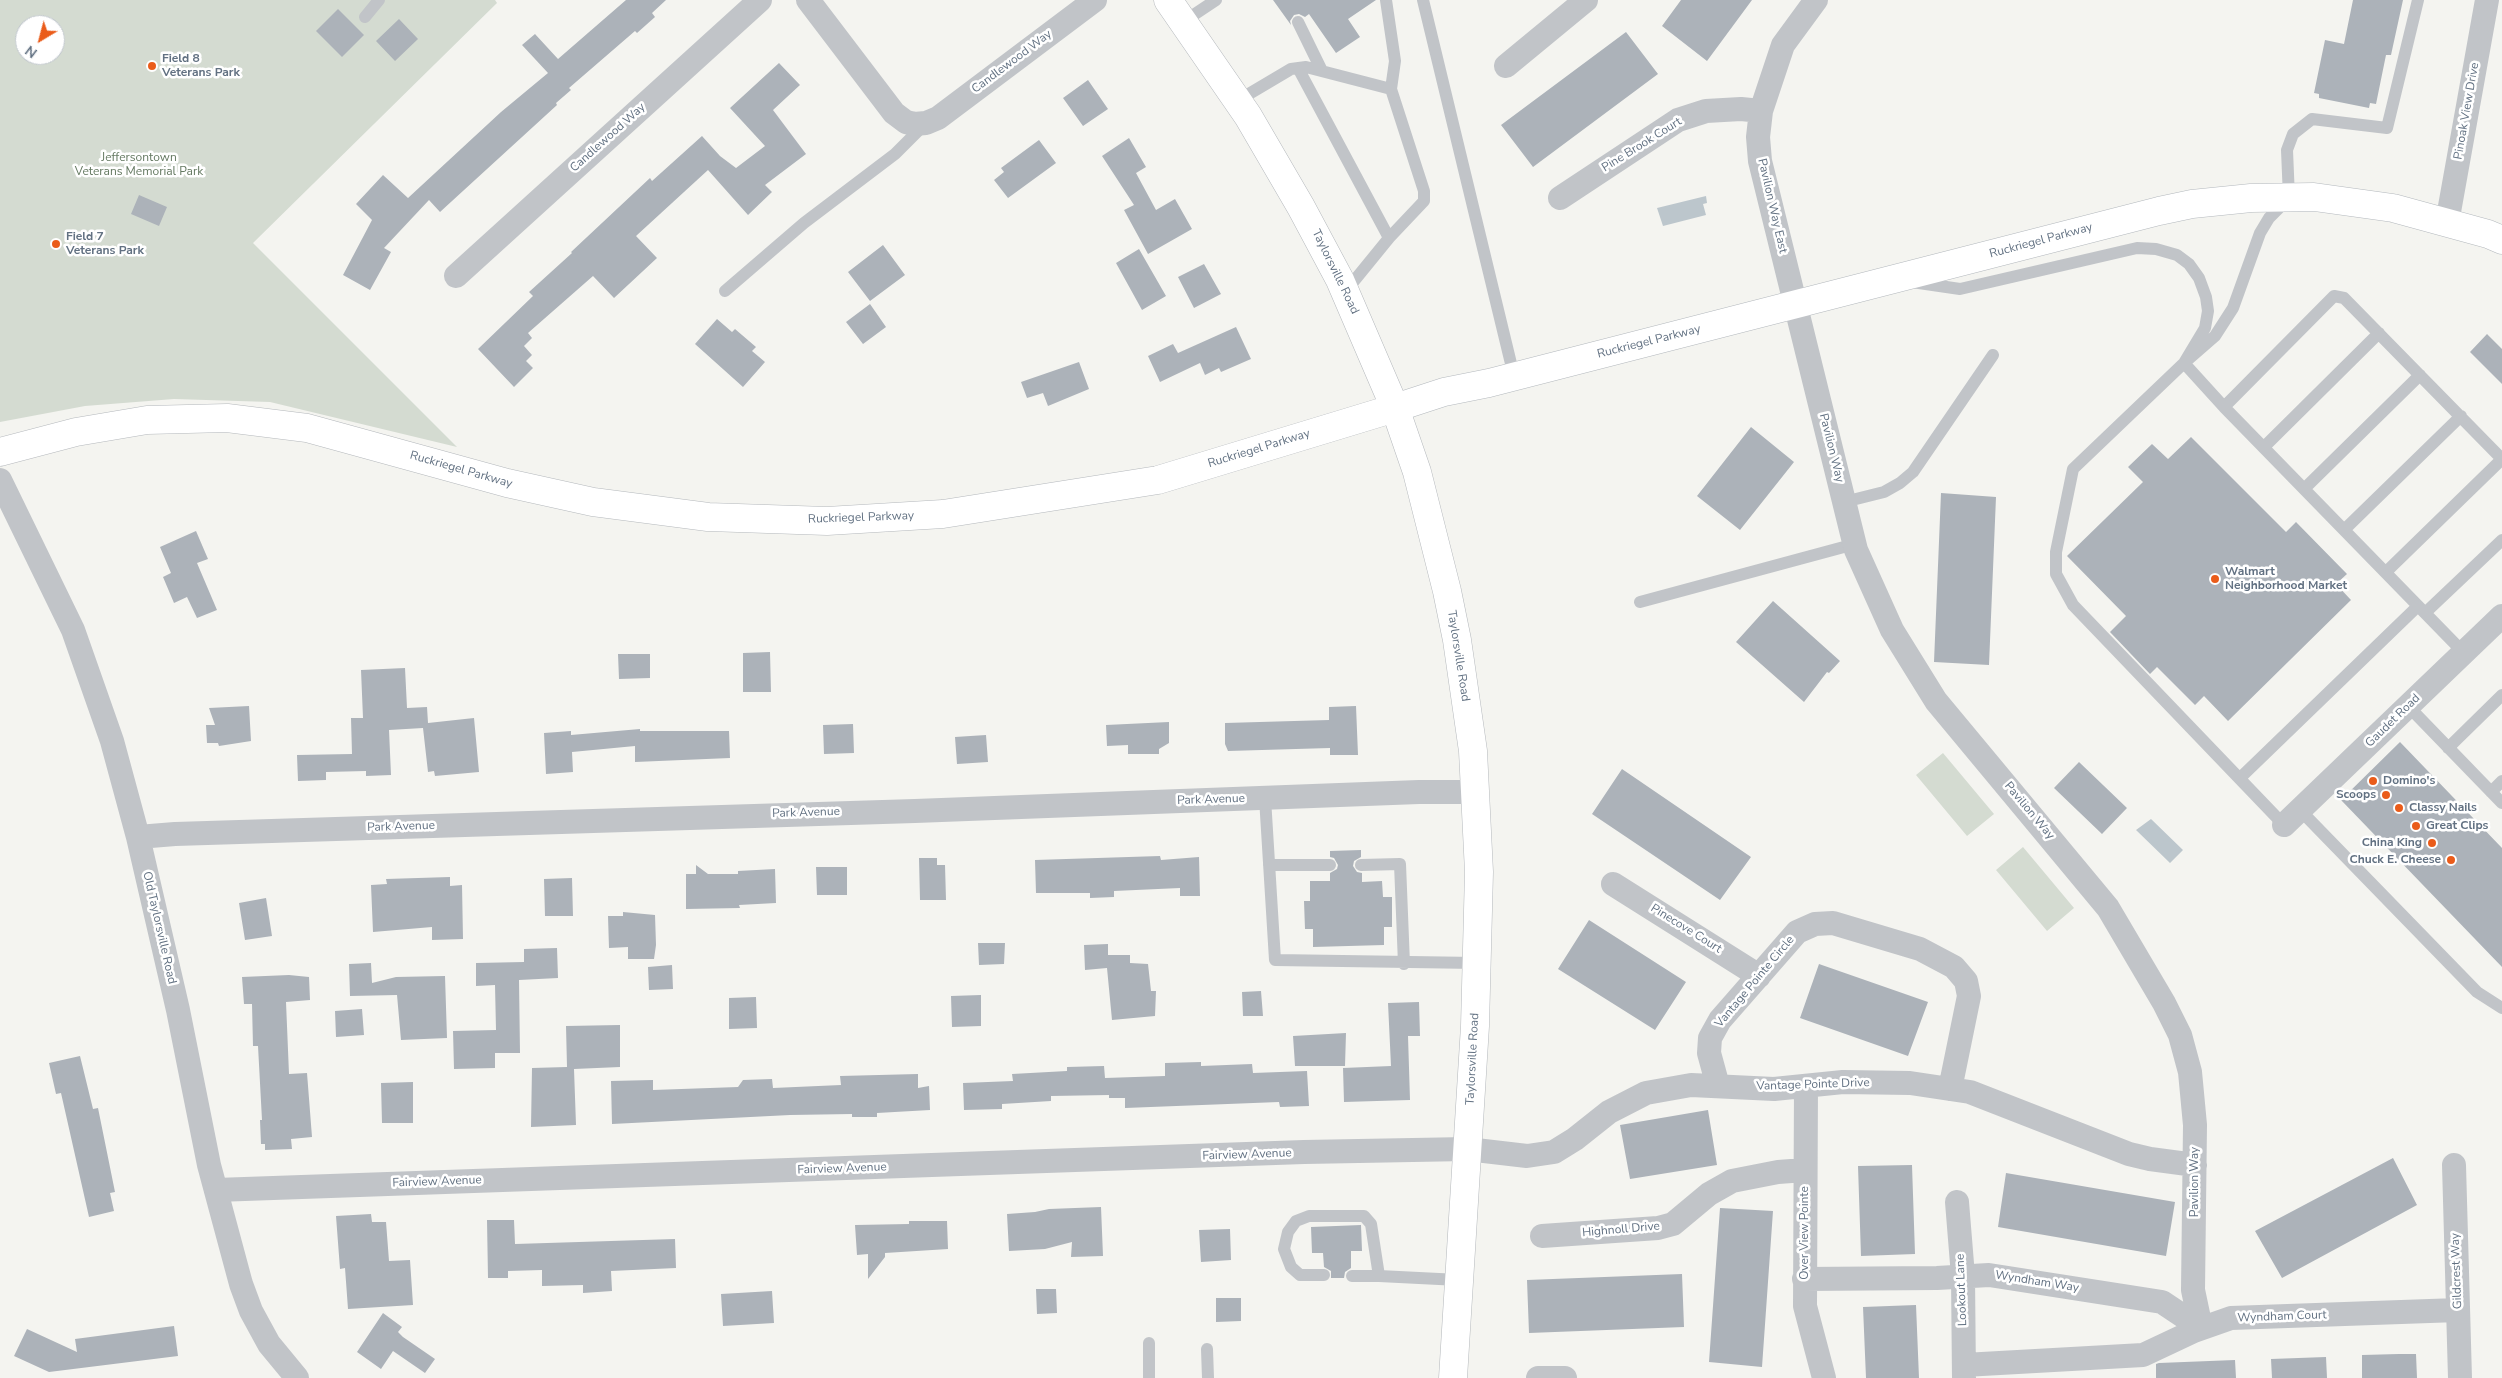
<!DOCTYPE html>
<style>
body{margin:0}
#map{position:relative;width:2502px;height:1378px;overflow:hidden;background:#f4f4f0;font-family:"Nunito Sans",sans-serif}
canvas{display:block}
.north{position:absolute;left:15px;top:15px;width:50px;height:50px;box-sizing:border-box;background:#fff;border:1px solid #c0c6cd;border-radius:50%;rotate:217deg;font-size:14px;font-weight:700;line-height:20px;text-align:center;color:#627182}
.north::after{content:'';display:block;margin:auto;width:18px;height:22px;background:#ea5c1a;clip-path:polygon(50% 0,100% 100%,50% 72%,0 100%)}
</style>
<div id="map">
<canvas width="2502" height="1378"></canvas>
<div class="north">N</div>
</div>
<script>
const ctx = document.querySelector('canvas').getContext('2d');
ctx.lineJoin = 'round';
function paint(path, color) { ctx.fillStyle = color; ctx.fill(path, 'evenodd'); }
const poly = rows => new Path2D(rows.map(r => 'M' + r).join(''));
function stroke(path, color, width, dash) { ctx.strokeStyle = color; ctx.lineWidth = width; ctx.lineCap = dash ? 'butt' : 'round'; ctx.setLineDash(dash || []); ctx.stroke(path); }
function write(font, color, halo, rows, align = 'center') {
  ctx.font = font + ' "Nunito Sans",sans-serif'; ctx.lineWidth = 5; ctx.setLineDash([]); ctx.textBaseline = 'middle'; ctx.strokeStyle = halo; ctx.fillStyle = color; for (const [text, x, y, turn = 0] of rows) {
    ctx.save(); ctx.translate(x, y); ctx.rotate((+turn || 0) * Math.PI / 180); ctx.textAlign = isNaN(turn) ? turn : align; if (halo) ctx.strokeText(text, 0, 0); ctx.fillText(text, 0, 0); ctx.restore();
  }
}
const green = poly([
 [0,0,495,0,497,3,253,243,457,447,270,402,174,399,85,406,0,422],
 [25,25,55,25,55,55,25,55],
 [1943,753,1994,814,1967,836,1916,775],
 [2023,847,2074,908,2047,931,1996,870]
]);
const water = poly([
 [1706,196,1707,203,1703,204,1706,215,1663,226,1657,208],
 [2151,819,2183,850,2170,863,2136,830]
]);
const building = poly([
 [626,0,666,0,652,13,655,17,637,33,635,31,569,88,571,90,556,103,557,105,440,212,429,200,384,248,391,252,370,290,343,275,372,220,356,204,383,175,408,198,501,112,548,73,522,45,535,34,558,59],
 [1273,0,1376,0,1348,19,1360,37,1336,53,1309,14,1305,17,1299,14,1294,15,1290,21,1291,25],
 [1681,0,1752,0,1707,61,1662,26],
 [2353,0,2403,0,2391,55,2386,55,2376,104,2370,103,2369,108,2319,98,2319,94,2314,93,2325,40,2344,44],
 [338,9,364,35,342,57,316,31],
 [399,19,418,39,395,61,376,41],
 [1626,32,1658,74,1533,167,1501,125],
 [779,63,800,85,773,110,806,154,765,185,772,192,748,215,708,170,636,236,657,258,614,298,593,276,528,333,532,338,524,346,532,355,526,361,533,368,514,387,478,349,533,296,529,292,572,253,571,252,650,178,652,181,702,136,720,156,736,168,765,146,730,108],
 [1088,80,1108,109,1083,126,1063,98],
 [1129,138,1146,167,1136,173,1156,210,1175,199,1192,229,1148,254,1124,210,1134,205,1102,156],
 [1039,140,1056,163,1008,198,994,180,1004,172,1001,168],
 [139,195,167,207,159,226,131,214],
 [883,245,905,275,870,301,848,272],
 [1139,249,1166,296,1142,310,1116,263],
 [1204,264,1221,294,1194,308,1178,277],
 [870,304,886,327,863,344,846,322],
 [717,319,732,332,735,329,756,347,752,351,765,362,743,387,695,344],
 [1236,327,1251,359,1221,372,1219,368,1205,375,1200,363,1160,382,1148,356,1173,344,1178,353],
 [2487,334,2502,349,2502,384,2470,352],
 [1079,362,1089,389,1048,406,1043,393,1027,398,1021,382],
 [1751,427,1794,462,1740,530,1697,496],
 [2191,437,2286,532,2296,522,2347,574,2336,584,2351,600,2228,721,2204,696,2195,705,2157,667,2150,674,2110,632,2126,616,2067,556,2143,482,2128,467,2152,444,2168,459],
 [1941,493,1996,497,1989,665,1934,662],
 [196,531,208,559,197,563,217,610,197,618,187,597,174,603,163,577,171,573,160,547],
 [1773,601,1840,661,1829,673,1827,672,1804,702,1736,642],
 [770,652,771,692,743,692,743,653],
 [618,654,650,654,650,678,619,679],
 [405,668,407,708,427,707,428,723,474,718,479,772,435,776,434,771,428,772,423,728,389,730,391,775,366,776,366,771,326,772,326,780,298,781,297,755,352,754,351,718,363,718,361,670],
 [249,706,251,741,219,746,218,743,207,743,206,725,215,725,209,708],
 [1356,706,1358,755,1330,755,1330,748,1228,751,1225,744,1225,723,1329,720,1329,707],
 [1169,722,1169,743,1159,749,1159,754,1128,754,1128,745,1107,746,1106,725],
 [853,724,854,753,824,754,823,725],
 [640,729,640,731,729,731,730,758,635,762,635,746,572,752,573,772,546,774,544,733,571,731,571,735],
 [986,735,988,762,957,764,955,737],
 [2400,742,2502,848,2502,967,2341,800],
 [2079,762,2127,808,2102,834,2054,788],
 [1622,769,1751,857,1720,900,1592,814],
 [1361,850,1361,857,1354,861,1353,866,1357,872,1362,873,1362,882,1382,881,1383,897,1392,897,1392,927,1384,927,1384,945,1313,947,1313,929,1305,929,1304,901,1310,901,1310,881,1330,881,1330,873,1337,869,1338,865,1334,858,1330,857,1330,851],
 [1160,856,1161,860,1199,857,1200,896,1180,896,1180,888,1114,891,1114,897,1090,898,1090,893,1036,893,1035,860],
 [919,858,937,858,937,865,945,865,946,900,920,900],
 [696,865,708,874,738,874,738,871,775,869,776,903,739,905,740,908,686,909,686,874,696,874],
 [816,867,847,867,847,895,817,895],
 [450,877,450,886,462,885,463,939,432,940,432,927,373,932,371,885,387,884,386,879],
 [572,878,573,916,545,916,544,879],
 [266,898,272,936,245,940,239,903],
 [623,912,655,915,656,945,654,959,628,959,628,947,609,948,608,916,623,916],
 [1589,920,1686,982,1655,1030,1558,969],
 [978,943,1005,943,1004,964,979,965],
 [1108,944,1108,955,1130,955,1130,963,1148,964,1151,991,1156,991,1155,1016,1112,1020,1107,968,1085,970,1084,945],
 [557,948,558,978,519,980,520,1053,495,1053,495,1068,454,1069,453,1031,496,1030,495,985,476,986,476,963,524,962,524,949],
 [371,963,372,983,396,977,445,976,447,1038,401,1040,397,995,350,996,349,964],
 [1819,964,1928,1002,1908,1056,1800,1018],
 [672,965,673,989,649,990,648,967],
 [289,975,309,977,310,1000,286,1002,289,1074,307,1073,312,1137,291,1139,292,1149,265,1150,265,1144,261,1144,260,1120,262,1120,258,1046,253,1046,252,1004,244,1004,242,977],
 [1261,991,1263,1016,1243,1016,1242,992],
 [981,995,981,1026,952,1027,951,996],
 [756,997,757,1028,729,1029,729,998],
 [1419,1002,1420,1036,1408,1036,1410,1100,1344,1102,1343,1068,1391,1066,1388,1003],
 [362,1009,364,1035,336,1037,335,1011],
 [620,1025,620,1067,574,1069,576,1125,531,1127,532,1068,567,1067,566,1026],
 [1346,1033,1345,1066,1295,1066,1293,1036],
 [80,1056,93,1109,98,1108,115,1192,110,1193,114,1211,89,1217,61,1093,56,1094,49,1063],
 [1201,1062,1201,1066,1252,1064,1253,1073,1307,1071,1309,1106,1280,1107,1279,1102,1125,1108,1125,1098,1109,1098,1109,1095,1051,1096,1051,1101,1002,1104,1002,1109,964,1110,963,1083,1013,1081,1012,1074,1067,1071,1067,1067,1104,1066,1105,1078,1165,1076,1165,1063],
 [918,1074,918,1088,929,1086,930,1110,877,1113,877,1117,852,1117,852,1114,790,1115,612,1124,611,1081,653,1080,653,1090,738,1087,743,1080,772,1079,773,1088,841,1085,840,1076],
 [413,1082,413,1123,382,1123,381,1083],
 [1708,1110,1717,1165,1630,1179,1620,1125],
 [2393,1158,2417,1205,2282,1278,2255,1231],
 [1912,1165,1915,1254,1861,1256,1858,1166],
 [2006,1173,2175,1202,2166,1256,1998,1227],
 [1101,1207,1103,1256,1071,1257,1072,1242,1045,1249,1009,1251,1007,1214,1035,1212,1049,1209],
 [1720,1208,1773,1211,1762,1367,1709,1362],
 [371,1214,372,1222,386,1222,389,1261,410,1260,413,1305,348,1309,345,1268,340,1269,336,1216],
 [487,1220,514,1220,515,1244,675,1239,676,1268,611,1271,612,1291,583,1293,583,1285,542,1286,542,1270,508,1271,508,1278,488,1278],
 [909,1221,947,1221,948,1249,885,1253,885,1257,868,1279,868,1254,857,1255,855,1225,909,1224],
 [1361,1225,1362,1251,1351,1251,1351,1268,1345,1272,1344,1278,1331,1278,1331,1271,1324,1267,1323,1253,1312,1253,1311,1227],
 [1230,1229,1231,1260,1201,1262,1199,1230],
 [1682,1274,1684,1327,1529,1333,1527,1280],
 [1036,1289,1056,1289,1057,1313,1037,1314],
 [772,1291,774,1323,723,1326,721,1294],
 [1216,1298,1241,1298,1241,1321,1216,1322],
 [1916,1305,1919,1378,1866,1378,1863,1307],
 [383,1313,402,1327,398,1332,403,1337,435,1359,425,1373,393,1351,381,1369,357,1352],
 [174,1326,178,1356,49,1372,14,1356,27,1329,77,1352,75,1339],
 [2399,1354,2416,1354,2417,1378,2362,1378,2362,1355],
 [2326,1357,2327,1378,2272,1378,2271,1359],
 [2235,1360,2236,1378,2156,1378,2156,1364,2159,1363]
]);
const service = poly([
 [1423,0,1514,376],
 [365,17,379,0],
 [1183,22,1216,0],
 [1298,22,1322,71],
 [1298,68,1389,238],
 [1237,101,1291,69,1306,67,1391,89],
 [1912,282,1960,289,2137,248,2156,249,2177,255,2189,264,2199,278,2206,297,2208,311,2205,328,2184,363,2215,336,2233,308,2260,233,2269,218,2289,198,2287,150,2293,134,2312,119,2387,128,2418,0],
 [725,291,804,223,895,154,924,125],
 [1345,292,1389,238,1424,201,1424,191,1391,89,1395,61,1386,0],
 [2224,407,2184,363,2073,469,2056,552,2056,574,2073,605,2284,825],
 [2264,447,2379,333],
 [2304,489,2420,375],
 [1844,502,1884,492,1900,483,1913,472,1993,355],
 [2344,530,2461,416],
 [2386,572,2502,459,2344,298,2334,296,2224,407,2464,653],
 [1640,602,1855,544],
 [2425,613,2502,540],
 [2408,706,2502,803],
 [2448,748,2502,695],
 [2240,778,2418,606],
 [2491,792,2502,781],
 [1265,798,1275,960,1477,963],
 [2300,810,2477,992,2502,1008],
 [1269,865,1330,865],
 [1361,865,1400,864,1404,964],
 [1324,1275,1300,1275,1291,1267,1284,1249,1288,1232,1296,1221,1309,1216,1364,1216,1371,1224,1379,1276,1352,1276],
 [1379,1276,1459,1280],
 [1207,1349,1208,1378],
 [1149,1378,1149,1343]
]);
const minor = poly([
 [808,0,894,113,906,122,914,124,926,123,938,118,1095,0],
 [1816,0,1783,45,1761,111,1758,137,1760,161,1856,550,1892,630,1936,701,2108,908,2164,1003,2180,1035,2190,1072,2195,1125,2193,1290,2201,1328],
 [1506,66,1586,0],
 [1560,198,1678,120,1706,111,1741,109,1761,111],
 [2447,223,2487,0],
 [456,276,760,0],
 [0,480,73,630,112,741,138,837,178,1010,209,1165,241,1284,251,1311,269,1344,297,1378],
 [2284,825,2502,616],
 [138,837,175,834,915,811,1419,792,1474,792],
 [1613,884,1759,976],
 [1718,1086,1709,1053,1710,1038,1720,1020,1797,932,1815,924,1833,923,1920,949,1954,967,1966,981,1969,996,1950,1089],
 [1806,1086,1805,1306,1824,1378],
 [2454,1165,2460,1378],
 [216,1190,1304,1152,1467,1149,1527,1156,1554,1152,1575,1139,1609,1112,1646,1093,1691,1085,1774,1089,1843,1082,1910,1083,1970,1092,2129,1154,2150,1159,2195,1165],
 [1957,1202,1963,1276,1964,1378],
 [1542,1236,1658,1228,1673,1224,1709,1194,1732,1181,1778,1172,1805,1170],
 [1804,1279,1937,1278,1989,1275,2162,1302,2201,1328],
 [1964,1365,2143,1355,2194,1331,2231,1318,2458,1310],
 [1538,1378,1565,1378]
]);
const secondary = poly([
 [1395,408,1444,392,1489,383,2159,211,2192,204,2251,198,2314,197,2393,208,2488,234,2502,240]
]);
const primary = poly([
 [1168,0,1248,116,1301,207,1340,280,1395,408,1417,472,1447,591,1457,640,1473,751,1479,872,1475,1026,1453,1378],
 [0,452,76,432,147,420,227,418,307,428,507,483,593,502,708,517,827,521,943,514,1158,480,1395,408]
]);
const markers = [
 [152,66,5,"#ea5c1a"],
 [56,244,5,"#ea5c1a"],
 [2215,579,5,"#ea5c1a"],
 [2373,781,5,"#ea5c1a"],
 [2386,795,5,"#ea5c1a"],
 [2399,808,5,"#ea5c1a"],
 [2416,826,5,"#ea5c1a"],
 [2432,843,5,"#ea5c1a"],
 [2451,860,5,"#ea5c1a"]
];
const poiNames = [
 ["Field 8",162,59],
 ["Veterans Park",162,73],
 ["Field 7",66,237],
 ["Veterans Park",66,251],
 ["Walmart",2225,572],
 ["Neighborhood Market",2225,586],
 ["Domino's",2383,781],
 ["Scoops",2376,795,"right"],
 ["Classy Nails",2409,808],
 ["Great Clips",2426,826],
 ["China King",2422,843,"right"],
 ["Chuck E. Cheese",2441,860,"right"]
];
const streetNames = [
 ["Candlewood Way",1012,62,-37],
 ["Pinoak View Drive",2467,111,-80],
 ["Candlewood Way",608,138,-42],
 ["Pine Brook Court",1642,145,-32],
 ["Pavilion Way East",1772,206,77],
 ["Ruckriegel Parkway",2041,241,-15],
 ["Taylorsville Road",1335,272,64],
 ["Ruckriegel Parkway",1649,342,-14],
 ["Pavilion Way",1831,448,76],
 ["Ruckriegel Parkway",1259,449,-17],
 ["Ruckriegel Parkway",461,470,16],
 ["Ruckriegel Parkway",861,518,-2],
 ["Taylorsville Road",1458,656,81],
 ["Gaudet Road",2393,721,-44],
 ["Park Avenue",1211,800,-2],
 ["Pavilion Way",2029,811,50],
 ["Park Avenue",806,813,-2],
 ["Park Avenue",401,827,-2],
 ["Old Taylorsville Road",159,928,77],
 ["Pinecove Court",1686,929,32],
 ["Vantage Pointe Circle",1755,982,-50],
 ["Taylorsville Road",1473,1059,-87],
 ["Vantage Pointe Drive",1813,1085,-2],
 ["Fairview Avenue",1247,1155,-2],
 ["Fairview Avenue",842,1169,-2],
 ["Fairview Avenue",437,1182,-2],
 ["Pavilion Way",2195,1182,-90],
 ["Highnoll Drive",1621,1230,-5],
 ["Over View Pointe",1805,1233,-90],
 ["Gildcrest Way",2457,1271,-92],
 ["Wyndham Way",2037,1282,9],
 ["Lookout Lane",1962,1290,-92],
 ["Wyndham Court",2282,1317,-2]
];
const parkNames = [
 ["Jeffersontown",139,158],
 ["Veterans Memorial Park",139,172]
];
paint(green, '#d4dbd1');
paint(water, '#bcc6cc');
paint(building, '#acb2b9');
stroke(secondary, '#b3b8bd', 29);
stroke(primary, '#b4b8bc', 29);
stroke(service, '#c1c4c8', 12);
stroke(minor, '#c1c4c8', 24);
stroke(secondary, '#fff', 28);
stroke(primary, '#fff', 28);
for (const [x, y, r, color] of markers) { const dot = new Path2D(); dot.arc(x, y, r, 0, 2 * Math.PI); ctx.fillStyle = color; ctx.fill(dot); stroke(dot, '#fff', 2); }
write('bold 12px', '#627182', '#fff', poiNames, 'left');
write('12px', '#627182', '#fff', streetNames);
write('12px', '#647961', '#fff', parkNames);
</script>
